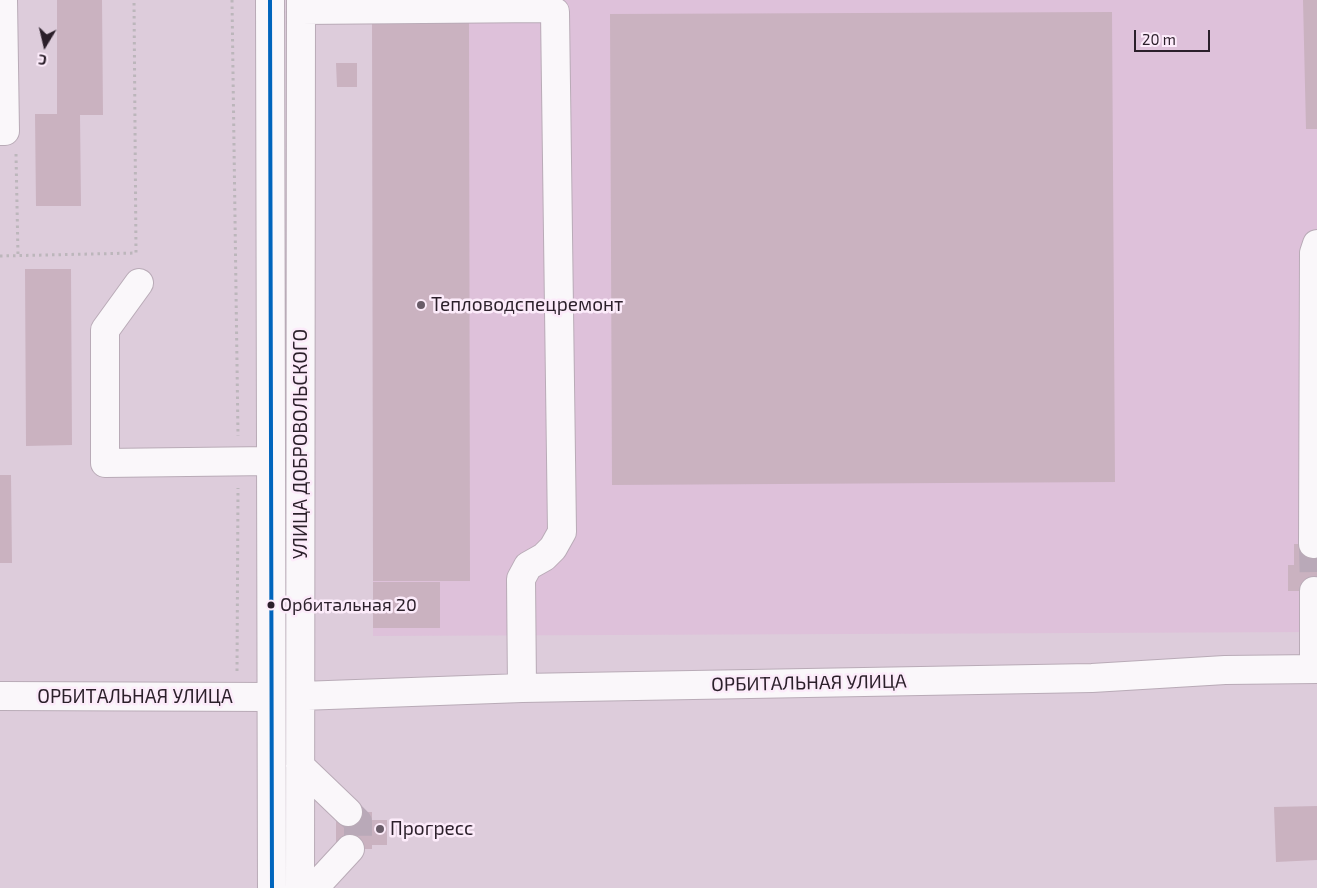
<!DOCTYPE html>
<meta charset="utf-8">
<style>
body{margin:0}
#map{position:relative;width:1317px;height:888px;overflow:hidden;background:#ddccdb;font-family:"Exo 2",sans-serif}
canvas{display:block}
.north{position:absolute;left:20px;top:20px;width:50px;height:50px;-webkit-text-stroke:4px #fcebfa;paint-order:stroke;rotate:189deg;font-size:14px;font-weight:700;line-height:20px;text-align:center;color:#2b1f2a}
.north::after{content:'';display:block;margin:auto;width:18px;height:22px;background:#2b1f2a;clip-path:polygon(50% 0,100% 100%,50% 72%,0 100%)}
.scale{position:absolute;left:1134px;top:30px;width:76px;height:22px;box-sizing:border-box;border:2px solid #2b1f2a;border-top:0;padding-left:6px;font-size:15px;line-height:18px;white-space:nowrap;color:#2b1f2a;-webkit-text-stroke:4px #fcebfa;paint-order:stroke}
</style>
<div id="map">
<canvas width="1317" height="888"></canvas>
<div class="north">С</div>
<div class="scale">20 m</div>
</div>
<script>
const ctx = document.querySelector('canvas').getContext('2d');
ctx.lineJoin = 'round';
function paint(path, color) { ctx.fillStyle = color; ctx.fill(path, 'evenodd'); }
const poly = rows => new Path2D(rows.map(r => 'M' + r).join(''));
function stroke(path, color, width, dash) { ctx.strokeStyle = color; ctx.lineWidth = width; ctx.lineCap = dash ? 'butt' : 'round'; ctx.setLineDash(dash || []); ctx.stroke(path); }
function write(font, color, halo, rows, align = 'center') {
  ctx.font = font + ' "Exo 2",sans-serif'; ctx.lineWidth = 5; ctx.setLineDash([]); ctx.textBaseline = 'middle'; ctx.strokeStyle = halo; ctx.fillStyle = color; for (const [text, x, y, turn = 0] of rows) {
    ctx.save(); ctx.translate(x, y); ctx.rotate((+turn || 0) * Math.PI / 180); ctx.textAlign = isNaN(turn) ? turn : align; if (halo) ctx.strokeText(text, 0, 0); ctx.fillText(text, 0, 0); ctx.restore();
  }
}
const built = poly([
 [373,0,1317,0,1317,632,373,636]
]);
const building = poly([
 [57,0,102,0,103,115,80,115,81,206,36,206,35,114,57,114],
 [1303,0,1317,0,1317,129,1306,129],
 [1112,12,1115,482,612,485,610,14],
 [372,18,469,18,470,581,373,581],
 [336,63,357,63,357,87,337,87],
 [25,269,71,269,72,445,26,446],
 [0,475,11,475,12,563,0,563],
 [1294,544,1317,544,1317,591,1288,591,1288,565,1294,565],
 [373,582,440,582,440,628,373,628],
 [1317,806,1317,860,1276,862,1274,807],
 [336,812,372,812,372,820,387,820,387,845,372,845,372,849,336,849]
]);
const minorTunnel = poly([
 [1313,544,1314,591],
 [348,812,358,822,358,840,350,849]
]);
const path = poly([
 [232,0,238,436],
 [16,154,18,256],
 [0,256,136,253,134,0],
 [237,671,238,488]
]);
const minor = poly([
 [270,0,272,888],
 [301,10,545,8,555,12,562,532,553,548,544,557,528,566,521,579,522,688],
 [0,131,5,131,3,0],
 [139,283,105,330,105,463,270,461],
 [1313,544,1314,253,1317,244],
 [1314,591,1314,669],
 [0,696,270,697],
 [301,696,522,688,1092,678,1225,670,1317,669],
 [300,766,348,812],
 [300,888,301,0],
 [314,888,350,849]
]);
const bus1 = poly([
 [270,0,272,888]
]);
const markers = [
 [421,305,5,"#695c68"],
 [271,605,4.5,"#2b1f2a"],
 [380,829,5,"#695c68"]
];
const busNames = [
 ["Орбитальная 20",280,605]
];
const poiNames = [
 ["Тепловодспецремонт",431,305],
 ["Прогресс",390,829]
];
const streetNames = [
 ["УЛИЦА ДОБРОВОЛЬСКОГО",301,444,-90],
 ["ОРБИТАЛЬНАЯ УЛИЦА",809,683,-1],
 ["ОРБИТАЛЬНАЯ УЛИЦА",135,697]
];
paint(built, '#dec1da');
paint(building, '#cab2c0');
stroke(minorTunnel, '#b9a9b8', 28, [28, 14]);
stroke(minor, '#b9abb7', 30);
stroke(path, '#bcb6bb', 3, [2.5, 4]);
stroke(minor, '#faf7fa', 28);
stroke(bus1, '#0065bd', 4);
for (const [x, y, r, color] of markers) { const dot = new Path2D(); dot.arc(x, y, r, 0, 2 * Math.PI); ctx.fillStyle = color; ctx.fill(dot); stroke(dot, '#fcebfa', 2); }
write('18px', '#2b1f2a', '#fcebfa', busNames, 'left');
write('19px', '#2b1f2a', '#fcebfa', poiNames, 'left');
write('19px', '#2b1f2a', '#fcebfa', streetNames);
</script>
